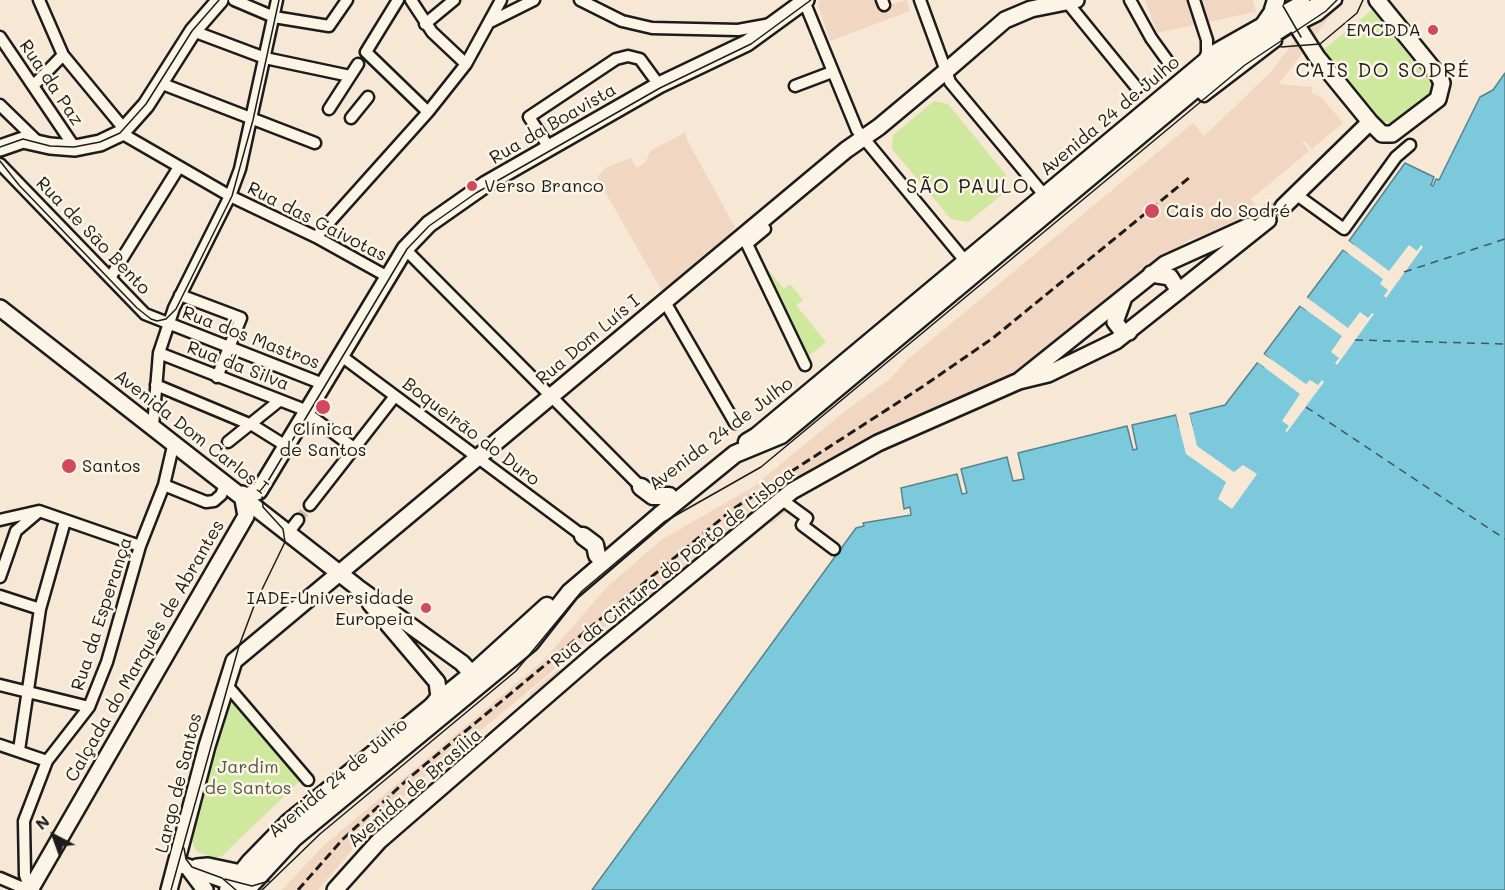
<!DOCTYPE html>
<meta charset="utf-8">
<style>
body{margin:0}
#map{position:relative;width:1505px;height:890px;overflow:hidden;background:#f7e7d5;font-family:Mali,sans-serif}
canvas{display:block}
.north{position:absolute;left:24px;top:806px;width:60px;height:60px;-webkit-text-stroke:4px #fcf5e5;paint-order:stroke;rotate:319deg;font-size:16px;font-weight:700;line-height:24px;text-align:center;color:#1c1c1c}
.north::after{content:'';display:block;margin:auto;width:21px;height:27px;background:#1c1c1c;clip-path:polygon(50% 0,100% 100%,50% 72%,0 100%)}
</style>
<div id="map">
<canvas width="1505" height="890"></canvas>
<div class="north">N</div>
</div>
<script>
const ctx = document.querySelector('canvas').getContext('2d');
ctx.lineJoin = 'round';
function paint(path, color) { ctx.fillStyle = color; ctx.fill(path, 'evenodd'); }
const poly = rows => new Path2D(rows.map(r => 'M' + r).join(''));
function stroke(path, color, width, dash) { ctx.strokeStyle = color; ctx.lineWidth = width; ctx.lineCap = dash ? 'butt' : 'round'; ctx.setLineDash(dash || []); ctx.stroke(path); }
function write(font, color, halo, rows, align = 'center') {
  ctx.font = font + ' Mali,sans-serif'; ctx.lineWidth = 5; ctx.setLineDash([]); ctx.textBaseline = 'middle'; ctx.strokeStyle = halo; ctx.fillStyle = color; for (const [text, x, y, turn = 0] of rows) {
    ctx.save(); ctx.translate(x, y); ctx.rotate((+turn || 0) * Math.PI / 180); ctx.textAlign = isNaN(turn) ? turn : align; if (halo) ctx.strokeText(text, 0, 0); ctx.fillText(text, 0, 0); ctx.restore();
  }
}
const built = poly([
 [820,0,881,0,881,7,907,0,910,11,830,41,818,5],
 [1145,0,1253,0,1256,12,1157,33],
 [1325,0,1342,0,1279,84,1312,87,1312,93,1321,97,1343,123,1312,149,1305,141,1303,142,1309,151,1251,199,1256,206,1246,216,1223,228,1187,241,1071,336,1015,376,889,431,886,428,858,443,807,486,810,491,805,495,802,491,787,504,790,508,772,524,768,520,543,710,529,694,560,668,563,671,637,609,634,605,717,534,415,785,357,844,318,890,282,890,322,847,543,661,606,588,661,540,753,487,845,411,890,379,907,360,1193,123,1204,136,1271,72],
 [686,132,687,140,735,227,727,238,662,291,597,178,605,168,631,158,636,168,646,162,650,151]
]);
const green = poly([
 [1372,10,1433,86,1428,98,1396,124,1383,122,1323,50],
 [934,101,948,104,1006,175,1005,192,968,222,951,219,892,149,893,135],
 [1143,137,1148,143,972,288,969,285],
 [759,259,784,289,790,284,803,300,796,305,826,342,806,358],
 [228,695,301,780,222,856,214,858,196,851,191,838]
]);
const water = poly([
 [1505,73,1505,890,592,890,856,528,864,526,863,523,911,515,910,507,904,509,901,488,957,474,962,494,967,493,961,469,1007,457,1013,481,1024,479,1018,453,1127,426,1133,450,1137,449,1132,425,1176,415,1179,427,1192,425,1189,414,1225,405,1258,362,1264,367,1270,359,1264,354,1300,306,1306,310,1312,302,1307,298,1343,250,1348,253,1354,245,1349,241,1405,163,1434,177,1431,185,1433,186,1436,179,1439,180,1480,97,1493,90,1505,73]
]);
const pier = poly([
 [1346,239,1389,271,1409,245,1417,251,1421,245,1423,247,1386,298,1384,296,1388,290,1380,284,1383,279,1341,248,1347,249,1350,246],
 [1305,296,1348,328,1360,312,1368,318,1372,313,1374,314,1337,365,1335,363,1339,358,1331,352,1342,336,1298,304,1306,306,1308,302],
 [1262,353,1306,384,1310,380,1318,385,1322,380,1324,382,1287,432,1285,431,1289,426,1282,421,1300,394,1256,361,1259,359,1264,363,1266,359,1261,355],
 [1189,412,1197,446,1234,472,1243,465,1257,474,1232,509,1218,499,1226,482,1186,454,1176,415,1179,415,1182,424,1188,422,1186,413]
]);
const ferry = poly([
 [1404,272,1505,239],
 [1355,340,1505,344],
 [1306,407,1505,539]
]);
const streetTunnel = poly([
 [298,520,310,505]
]);
const secondaryTunnel = poly([
 [1263,215,1279,202]
]);
const street = poly([
 [39,0,63,55,125,130],
 [234,0,274,17,329,26,347,0],
 [398,0,366,52,428,112],
 [411,0,432,32,466,64],
 [580,0,622,21,652,28,738,30,771,24],
 [882,0,884,5],
 [920,0,950,82,1045,196],
 [1130,0,1151,38,1169,63],
 [1194,0,1207,40,1207,53,1204,60],
 [804,1,857,130,966,262],
 [1067,2,1137,88],
 [490,22,534,0],
 [425,24,454,0],
 [1300,24,1318,15,1336,0],
 [193,31,265,58,350,76],
 [0,37,75,148],
 [1274,39,1276,41,1204,96,1199,91,1236,62,1274,39],
 [160,83,315,143],
 [33,86,63,55],
 [795,86,832,72],
 [0,105,39,143],
 [329,109,358,64],
 [351,118,368,97],
 [121,133,230,196,316,237,388,277],
 [550,149,529,117,616,59,628,56,640,59,659,85],
 [0,164,145,314,323,384],
 [1301,198,1344,229,1396,157,1410,145],
 [759,223,765,229,747,244,805,365],
 [316,237,428,112,466,64,501,0],
 [405,249,641,487],
 [110,278,179,167],
 [180,295,241,318,217,377],
 [665,302,735,423],
 [159,353,300,408,354,448],
 [340,355,583,536],
 [156,385,254,426,286,446],
 [153,426,159,353,174,308,230,196,240,169,277,0],
 [228,442,279,401],
 [164,485,206,502,214,501,221,495,226,483],
 [781,499,807,518,802,525,834,549],
 [310,505,395,396],
 [0,520,39,511,140,546],
 [288,533,298,520],
 [0,577,16,531,36,514],
 [0,596,40,609],
 [0,685,89,707],
 [231,690,308,780],
 [0,745,47,761],
 [19,750,40,609,65,521],
 [0,878,28,890],
 [30,890,25,875,24,821,47,761,89,707,107,662,140,546,164,485,174,442]
]);
const secondary = poly([
 [1288,12,1317,57,1370,122,1382,134,1392,134,1438,99,1442,83,1438,75,1377,0],
 [0,148,23,140,50,146,75,148,100,143,121,133,146,105,193,31,220,0],
 [1283,207,1370,122],
 [1151,274,1170,277,1179,291],
 [1123,300,1115,322,1122,331,1129,332],
 [0,308,357,587,462,663,472,674,473,685],
 [1020,380,1165,264,1249,226],
 [242,494,247,496,259,491,405,249,429,224,486,184,659,85,747,43,806,0],
 [370,603,437,682,439,697,431,707],
 [176,863,233,883],
 [197,867,208,866,241,873],
 [190,870,205,890],
 [30,890,246,516,242,494],
 [169,890,207,746,234,661,846,150,879,127,946,71,1005,20,1031,9,1076,0],
 [335,890,379,841,597,652,792,491,878,443,1019,381,1048,374,1116,341,1268,220]
]);
const primary = poly([
 [1263,26,1272,13,1276,0],
 [747,442,757,436,1217,52,1302,4],
 [641,487,653,496,669,496],
 [583,536,595,545,597,555],
 [228,890,250,862,288,823,472,674,547,606],
 [246,890,294,838,530,643,570,592,660,515,735,454,781,435,1224,65,1326,0]
]);
const tram = poly([
 [1283,6,1301,37],
 [1281,47,1320,44,1357,13,1363,0],
 [0,147,23,139,50,146,74,147,100,142,120,133,146,104,192,31,219,0],
 [0,161,19,185,137,308,151,319,157,321,166,319,176,309,232,196,253,120,279,0],
 [184,848,186,859,192,867,222,878,236,890],
 [225,879,252,886,269,881],
 [171,890,239,646,254,606,285,542,283,529,263,507,262,496,265,486,407,249,429,226,476,193,660,88,751,44,811,0],
 [262,890,320,834,516,671,582,591,664,522,761,467,1245,65,1326,11,1337,0]
]);
const rail = poly([
 [298,890,343,839,409,778,733,509,922,387,993,338,1190,177]
]);
const markers = [
 [1433,30,6,"#d1495b"],
 [472,186,6,"#d1495b"],
 [1152,211,8,"#d1495b"],
 [323,407,8,"#d1495b"],
 [69,466,8,"#d1495b"],
 [426,608,6,"#d1495b"]
];
const poiNames = [
 ["EMCDDA",1421,30,"right"],
 ["Verso Branco",484,186],
 ["Cais do Sodré",1166,211],
 ["Clínica",323,429,"center"],
 ["de Santos",323,450,"center"],
 ["Santos",82,466],
 ["IADE-Universidade",414,598,"right"],
 ["Europeia",414,619,"right"]
];
const streetNames = [
 ["Rua da Paz",51,83,56],
 ["Avenida 24 de Julho",1110,116,-40],
 ["Rua da Boavista",553,124,-30],
 ["Rua das Gaivotas",317,222,27],
 ["Rua de São Bento",93,236,46],
 ["Rua dos Mastros",251,338,21],
 ["Rua Dom Luís I",588,340,-40],
 ["Rua da Silva",238,366,21],
 ["Avenida Dom Carlos I",191,432,38],
 ["Boqueirão do Duro",471,432,37],
 ["Avenida 24 de Julho",721,434,-37],
 ["Rua da Cintura do Porto de Lisboa",673,567,-39],
 ["Rua da Esperança",102,614,-72],
 ["Calçada do Marquês de Abrantes",145,651,-60],
 ["Avenida 24 de Julho",338,778,-40],
 ["Largo de Santos",179,783,-76],
 ["Avenida de Brasília",415,788,-41]
];
const parkNames = [
 ["Jardim",248,767],
 ["de Santos",248,788]
];
const neighbourhoodNames = [
 ["CAIS DO SODRÉ",1383,71],
 ["SÃO PAULO",968,187]
];
paint(built, '#f1d7c2');
paint(green, '#cee89e');
paint(water, '#7cc9db');
stroke(water, '#56848f', 1.5);
paint(pier, '#f7e7d5');
stroke(ferry, '#3e595f', 1.5, [8, 6]);
stroke(streetTunnel, '#cbbeb0', 10, [10, 5]);
stroke(secondaryTunnel, '#cbbeb0', 15, [15, 8]);
stroke(street, '#1c1c1c', 15);
stroke(secondary, '#1c1c1c', 20);
stroke(primary, '#1c1c1c', 21);
stroke(street, '#fcf5e5', 10);
stroke(secondary, '#fcf5e5', 15);
stroke(primary, '#fcf5e5', 16);
stroke(tram, '#1c1c1c', 1.5);
stroke(rail, '#1c1c1c', 3, [9, 4.5]);
for (const [x, y, r, color] of markers) { const dot = new Path2D(); dot.arc(x, y, r, 0, 2 * Math.PI); ctx.fillStyle = color; ctx.fill(dot); stroke(dot, '#fcf5e5', 2); }
write('18px', '#1c1c1c', '#fcf5e5', poiNames, 'left');
write('18px', '#1c1c1c', '#fcf5e5', streetNames);
write('18px', '#515943', '#fcf5e5', parkNames);
ctx.letterSpacing = '1.5px';
write('20px', '#1c1c1c', '#fcf5e5', neighbourhoodNames);
ctx.letterSpacing = '0px';
</script>
